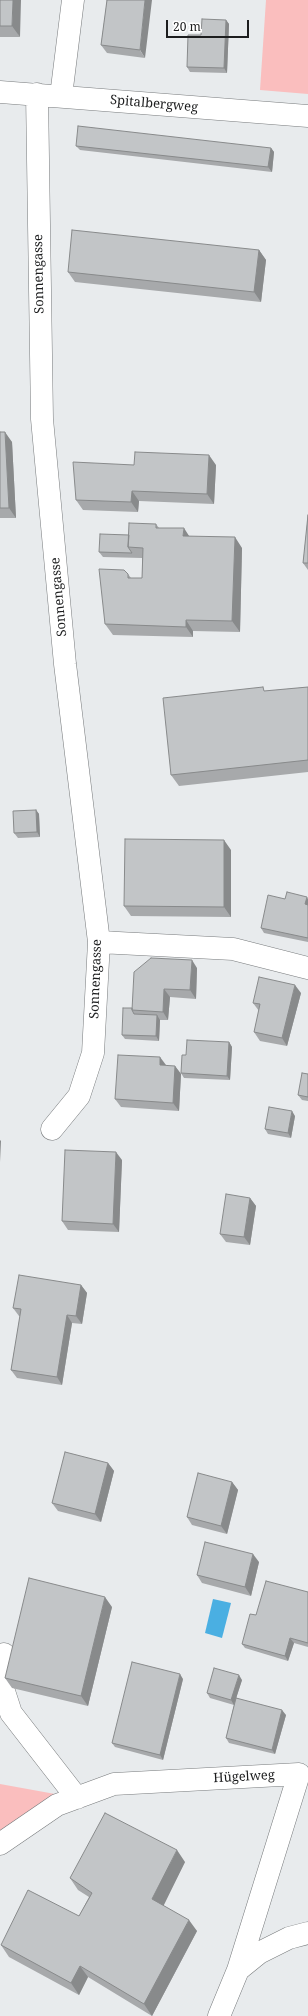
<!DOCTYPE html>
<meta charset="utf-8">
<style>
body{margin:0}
#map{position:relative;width:308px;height:2016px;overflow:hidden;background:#e8ebed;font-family:"Noto Serif",serif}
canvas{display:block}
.scale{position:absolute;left:166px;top:20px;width:83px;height:18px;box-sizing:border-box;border:2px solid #1c1d1e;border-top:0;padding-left:5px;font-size:12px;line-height:14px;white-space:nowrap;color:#1c1d1e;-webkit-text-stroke:3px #fff;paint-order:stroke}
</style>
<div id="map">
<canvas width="308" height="2016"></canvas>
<div class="scale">20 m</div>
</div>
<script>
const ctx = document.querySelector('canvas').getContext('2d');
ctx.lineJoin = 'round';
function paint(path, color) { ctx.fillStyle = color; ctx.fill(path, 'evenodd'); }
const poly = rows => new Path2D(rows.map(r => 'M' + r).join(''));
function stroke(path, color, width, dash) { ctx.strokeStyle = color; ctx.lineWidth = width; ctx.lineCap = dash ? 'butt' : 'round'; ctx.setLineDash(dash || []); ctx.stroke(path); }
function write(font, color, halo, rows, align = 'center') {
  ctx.font = font + ' "Noto Serif",serif'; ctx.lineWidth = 3; ctx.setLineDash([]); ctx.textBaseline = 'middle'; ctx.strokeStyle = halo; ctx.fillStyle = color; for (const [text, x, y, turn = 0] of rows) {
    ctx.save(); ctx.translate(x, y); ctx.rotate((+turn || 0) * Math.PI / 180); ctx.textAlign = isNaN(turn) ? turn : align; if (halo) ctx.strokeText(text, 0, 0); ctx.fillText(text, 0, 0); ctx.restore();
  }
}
const green = poly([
 [266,0,308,0,308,94,260,90],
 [0,1784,77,1798,0,1844]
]);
const water = poly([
 [213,1599,231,1603,222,1638,205,1633]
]);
const minor = poly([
 [0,92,308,116],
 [37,94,42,419,65,664,99,942,93,1053,79,1096,52,1129],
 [61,96,73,0],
 [99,942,233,949,308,968],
 [4,1654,0,1679,11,1713,77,1798],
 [0,1844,57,1805,114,1784,299,1774,238,1970],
 [219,2016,238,1970,259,1953,289,1938,308,1933]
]);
const wall = poly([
 [0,0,20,37,0,37],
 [107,0,145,58,107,53,101,45],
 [226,20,229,24,227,73,190,72,187,67,201,35],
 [76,146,271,148,274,152,272,172,80,150],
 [259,250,266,260,261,302,75,282,68,272],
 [0,432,12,442,16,518,0,518,0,521],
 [134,465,216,465,214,504,139,501,138,512,83,510,76,500],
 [308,515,308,570,303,563],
 [156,524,159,528,189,536,242,548,240,632,193,631,193,637,113,635,105,624,128,574,131,578,142,578,142,558,103,557,99,552,129,535],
 [308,687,308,772,179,786,171,775,266,691],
 [36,810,39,814,40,837,18,838,14,833],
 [231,850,231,917,131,916,124,906],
 [285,899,308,899,308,942,264,933,261,928],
 [197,968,196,999,170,997,168,1020,160,1020,159,1041,125,1039,122,1035,132,1008],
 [301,993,287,1046,260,1041,254,1032,259,1011,253,1003],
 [229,1042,232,1047,230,1080,184,1078,181,1073],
 [175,1066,181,1074,179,1111,121,1107,115,1099],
 [308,1074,308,1101,302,1100,298,1095],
 [295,1116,291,1138,268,1134,265,1129],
 [122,1160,119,1232,68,1230,62,1221],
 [250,1198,256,1206,250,1245,226,1242,220,1234],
 [81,1285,87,1293,82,1324,72,1323,62,1385,17,1378,11,1370,20,1316,19,1316,13,1308],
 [108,1463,114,1471,101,1522,58,1511,52,1503],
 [232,1482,238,1490,227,1534,192,1525,187,1517],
 [259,1562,251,1596,202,1583,197,1575],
 [308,1592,308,1647,294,1643,288,1661,245,1648,242,1644,256,1615],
 [112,1607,88,1706,12,1688,5,1678],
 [183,1679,163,1760,115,1747,112,1743],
 [242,1680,236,1698,286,1715,275,1754,229,1743,226,1738,234,1705,210,1698,207,1693],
 [185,1862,163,1905,197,1931,152,2016,88,1977,79,1995,9,1957,1,1945,79,1916,89,1897,78,1890,70,1878]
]);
const shadedWall = poly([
 [13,0,21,0,20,37,12,26],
 [145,0,152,0,145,58,140,50],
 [226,20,229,24,227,73,224,68],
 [271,148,274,152,272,172,268,167],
 [259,250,266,260,261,302,254,292],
 [5,432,12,442,16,518,9,508],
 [209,455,216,465,214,504,207,494],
 [132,491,139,501,138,512,131,502],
 [184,528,191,539,183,536],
 [235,537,242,548,240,632,232,621],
 [186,620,193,631,193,637,186,627],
 [36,810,39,814,40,837,37,832],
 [224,840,231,850,231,917,224,907],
 [307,897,308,899,308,908,305,904],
 [192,960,197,968,196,999,190,990],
 [295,985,301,993,287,1046,282,1038],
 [164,989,170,997,168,1020,163,1012],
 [157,1015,160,1020,159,1041,156,1036],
 [229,1042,232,1047,230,1080,227,1076],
 [160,1057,166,1065,160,1065],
 [175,1066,181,1074,179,1111,173,1103],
 [292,1111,295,1116,291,1138,288,1133],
 [0,1140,1,1141,0,1162],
 [116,1152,122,1160,119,1232,113,1224],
 [250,1198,256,1206,250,1245,244,1237],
 [81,1285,87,1293,82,1324,76,1316],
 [67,1315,72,1323,62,1385,57,1377],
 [108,1463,114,1471,101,1522,95,1514],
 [232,1482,238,1490,227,1534,221,1526],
 [253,1554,259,1562,251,1596,245,1587],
 [105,1597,112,1607,88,1706,81,1696],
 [290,1638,294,1643,288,1661,285,1656],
 [180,1674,183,1679,163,1760,160,1755],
 [239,1675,242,1680,234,1705,231,1700],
 [282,1710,286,1715,275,1754,272,1750],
 [177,1850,185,1862,161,1911,152,1899],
 [189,1920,197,1931,152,2016,144,2004],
 [80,1966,88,1977,79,1995,71,1983]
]);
const building = poly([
 [0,0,13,0,12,26,0,26,0,0],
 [107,0,145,0,140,50,101,45,107,0],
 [202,19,226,20,224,68,187,67,188,35,201,35,202,19],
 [78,126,271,148,268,167,76,146,78,126],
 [72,230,259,250,254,292,68,272,72,230],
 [0,432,5,432,9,508,0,508,0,432],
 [135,452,209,455,207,494,132,491,131,502,76,500,73,462,134,465,135,452],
 [308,515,308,563,303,563,308,515],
 [129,523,156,524,156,528,184,528,183,536,235,537,232,621,186,620,186,627,105,624,99,569,124,570,128,574,128,578,142,578,143,548,128,547,129,523],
 [100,534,129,535,128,547,132,553,99,552,100,534],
 [263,687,264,691,308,687,308,760,171,775,163,698,263,687],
 [36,810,37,832,14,833,13,811,36,810],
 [125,839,224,840,224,907,124,906,125,839],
 [287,892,307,897,305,904,308,905,308,938,261,928,268,895,285,899,287,892],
 [151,958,192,960,190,990,164,989,163,1012,132,1010,134,972,151,958],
 [259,977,295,985,282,1038,254,1032,260,1004,253,1003,259,977],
 [123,1008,132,1008,132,1010,134,1014,157,1015,156,1036,122,1035,123,1008],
 [187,1040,229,1042,227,1076,181,1073,182,1055,186,1055,187,1040],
 [118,1055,160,1057,160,1065,175,1066,173,1103,115,1099,118,1055],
 [302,1073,308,1074,308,1097,298,1095,302,1073],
 [269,1107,292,1111,288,1133,265,1129,269,1107],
 [65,1150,116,1152,113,1224,62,1221,65,1150],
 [226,1194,250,1198,244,1237,220,1234,226,1194],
 [19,1275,81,1285,76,1316,67,1315,57,1377,11,1370,21,1309,13,1308,19,1275],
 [65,1452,108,1463,95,1514,52,1503,65,1452],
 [198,1473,232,1482,221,1526,187,1517,198,1473],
 [205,1542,253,1554,245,1587,197,1575,205,1542],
 [29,1578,105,1597,81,1696,5,1678,29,1578],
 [266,1581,308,1592,308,1643,290,1638,285,1656,242,1644,250,1614,256,1615,266,1581],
 [132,1662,180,1674,160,1755,112,1743,132,1662],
 [214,1668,239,1675,231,1700,207,1693,214,1668],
 [236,1698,282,1710,272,1750,226,1738,236,1698],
 [105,1813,177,1850,152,1899,189,1920,144,2004,80,1966,71,1983,1,1945,28,1890,79,1916,92,1893,70,1878,105,1813]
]);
const streetNames = [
 ["Spitalbergweg",154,104,5],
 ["Sonnengasse",39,274,-91],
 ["Sonnengasse",59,597,-95],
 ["Sonnengasse",96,979,-88],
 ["Hügelweg",244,1777,-3]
];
paint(green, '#fabebe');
paint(water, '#4aafe2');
stroke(minor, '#787b7d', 23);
stroke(minor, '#fff', 22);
paint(wall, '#a7a9ab');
paint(shadedWall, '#888a8b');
paint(building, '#c2c5c7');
stroke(building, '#888a8b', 1);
write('13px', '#1c1d1e', '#fff', streetNames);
</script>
